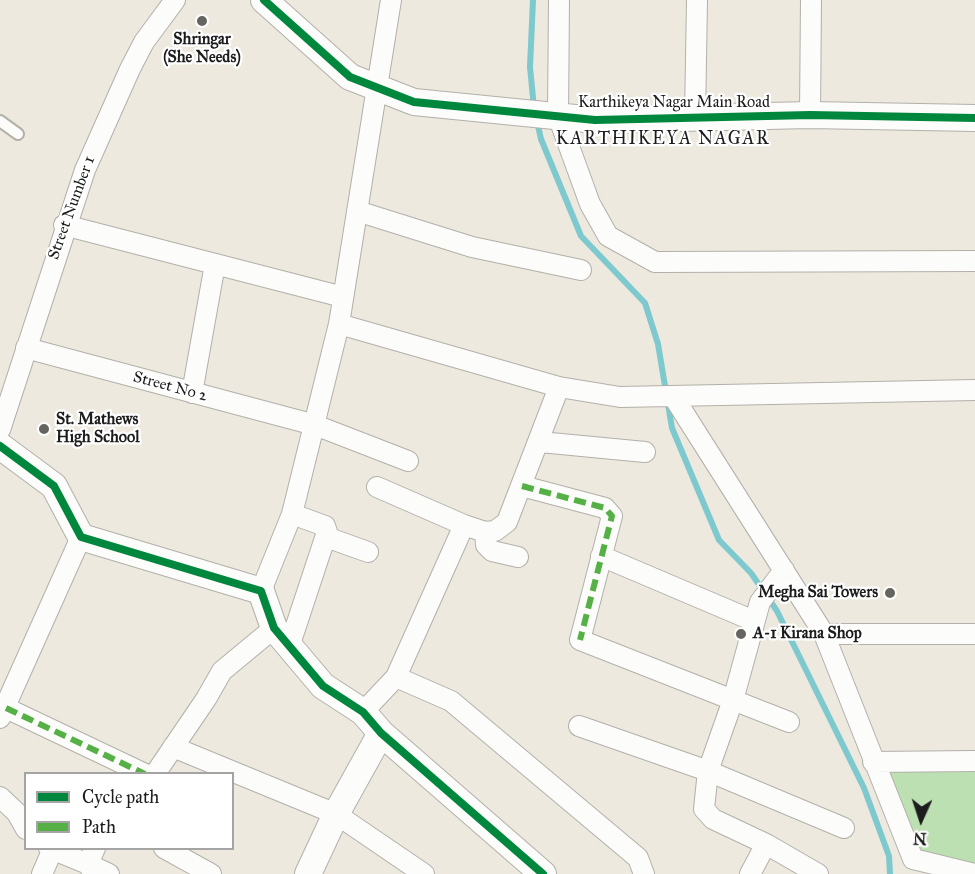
<!DOCTYPE html>
<style>
body{margin:0}
#map{position:relative;width:975px;height:874px;overflow:hidden;background:#ede9df;font-family:"IM FELL Great Primer",serif}
canvas{display:block}
.legend{position:absolute;left:24px;top:772px;width:210px;height:78px;box-sizing:border-box;background:#fff;border:2px solid #a4a4a4;margin:0;padding:8px 10px;list-style:none;font-size:18px;color:#1c1c1c}
.legend li{display:flex;align-items:center;gap:12px;height:30px}
.legend b{width:30px;border:2px solid #a4a4a4}
.north{position:absolute;left:891px;top:790px;width:60px;height:60px;-webkit-text-stroke:4px #fff;paint-order:stroke;rotate:183deg;font-size:16px;font-weight:700;line-height:24px;text-align:center;color:#1c1c1c}
.north::after{content:'';display:block;margin:auto;width:21px;height:27px;background:#1c1c1c;clip-path:polygon(50% 0,100% 100%,50% 72%,0 100%)}
</style>
<div id="map">
<canvas width="975" height="874"></canvas>
<ul class="legend">
<li><b style="height:8px;background:#00873e"></b>Cycle path</li>
<li><b style="height:8px;background:#55b145"></b>Path</li>
</ul>
<div class="north">N</div>
</div>
<script>
const ctx = document.querySelector('canvas').getContext('2d');
ctx.lineJoin = 'round';
function paint(path, color) { ctx.fillStyle = color; ctx.fill(path, 'evenodd'); }
const poly = rows => new Path2D(rows.map(r => 'M' + r).join(''));
function stroke(path, color, width, dash) { ctx.strokeStyle = color; ctx.lineWidth = width; ctx.lineCap = dash ? 'butt' : 'round'; ctx.setLineDash(dash || []); ctx.stroke(path); }
function write(font, color, halo, rows, align = 'center') {
  ctx.font = font + ' "IM FELL Great Primer",serif'; ctx.lineWidth = 4.5; ctx.setLineDash([]); ctx.textBaseline = 'middle'; ctx.strokeStyle = halo; ctx.fillStyle = color; for (const [text, x, y, turn = 0] of rows) {
    ctx.save(); ctx.translate(x, y); ctx.rotate((+turn || 0) * Math.PI / 180); ctx.textAlign = isNaN(turn) ? turn : align; if (halo) ctx.strokeText(text, 0, 0); ctx.fillText(text, 0, 0); ctx.restore();
  }
}
const green = poly([
 [975,765,975,866,917,856,883,766]
]);
const stream = poly([
 [533,0,530,67,534,108],
 [537,121,541,139,581,236,645,303,658,344,672,428,719,540,751,573,777,611,864,788,889,856,890,874]
]);
const service = poly([
 [0,121,18,134]
]);
const minor = poly([
 [559,0,558,116,590,204,608,236,655,262,975,261],
 [810,115,811,0],
 [695,118,697,0],
 [357,211,472,247,581,270],
 [64,225,343,297],
 [339,324,559,387,620,397,975,390],
 [26,348,315,425,408,461],
 [192,393,215,264],
 [673,396,824,634,913,859,975,874],
 [0,430,85,170,130,69,144,42,175,0],
 [540,442,645,452],
 [522,486,605,508,612,516,580,640,789,722],
 [377,487,464,525,485,532,495,531,507,522,559,387],
 [485,532,486,545,492,551,518,557],
 [326,537,368,552],
 [601,556,754,621],
 [784,570,760,602,733,700,708,771,704,809,713,819,766,844,818,874],
 [261,591,292,514,339,324,391,0],
 [824,634,975,634],
 [289,647,327,532,325,526,292,514],
 [396,677,451,701,638,858,644,874],
 [6,708,145,774],
 [363,712,396,677,464,525],
 [0,718,81,537],
 [579,726,708,771,844,828],
 [173,747,336,814,424,874],
 [873,762,975,761],
 [155,774,206,699,222,671,274,628],
 [0,797,17,813,26,829],
 [49,848,88,864,94,874],
 [95,848,88,864,109,874],
 [164,848,211,874],
 [42,874,52,851],
 [750,874,766,844]
]);
const tertiary = poly([
 [264,0,350,77,414,102,595,120,810,115,975,118],
 [0,446,54,486,81,537,261,591,274,628,323,686,363,712,381,733,543,874],
 [308,874,336,814,381,733]
]);
const quiet = poly([
 [522,486,605,508,612,516,580,640],
 [6,708,145,774]
]);
const cycleway = poly([
 [264,0,350,77,414,102,595,120,810,115,975,118],
 [0,446,54,486,81,537,261,591,274,628,323,686,363,712,381,733,543,874]
]);
const markers = [
 [202,21,6,"#656460"],
 [44,429,6,"#656460"],
 [890,593,6,"#656460"],
 [741,634,6,"#656460"]
];
const poiNames = [
 ["Shringar",202,40,"center"],
 ["(She Needs)",202,58,"center"],
 ["St. Mathews",56,420],
 ["High School",56,438],
 ["Megha Sai Towers",878,593,"right"],
 ["A-1 Kirana Shop",753,634]
];
const streetNames = [
 ["Karthikeya Nagar Main Road",674,103],
 ["Street Number 1",72,208,-70],
 ["Street No 2",170,387,15]
];
const neighbourhoodNames = [
 ["KARTHIKEYA NAGAR",663,140]
];
paint(green, '#bde0b3');
stroke(stream, '#7ec9ce', 6);
stroke(service, '#b3b0aa', 14);
stroke(minor, '#b3b0aa', 22);
stroke(tertiary, '#b3b0aa', 28);
stroke(service, '#fcfcfa', 10);
stroke(minor, '#fcfcfa', 20);
stroke(tertiary, '#fcfcfa', 26);
stroke(quiet, '#55b145', 6, [12, 6]);
stroke(cycleway, '#00873e', 8);
for (const [x, y, r, color] of markers) { const dot = new Path2D(); dot.arc(x, y, r, 0, 2 * Math.PI); ctx.fillStyle = color; ctx.fill(dot); stroke(dot, '#fff', 2); }
write('bold 16px', '#1c1c1c', '#fff', poiNames, 'left');
write('16px', '#1c1c1c', '#fff', streetNames);
ctx.letterSpacing = '1.5px';
write('18px', '#1c1c1c', '#fff', neighbourhoodNames);
ctx.letterSpacing = '0px';
</script>
